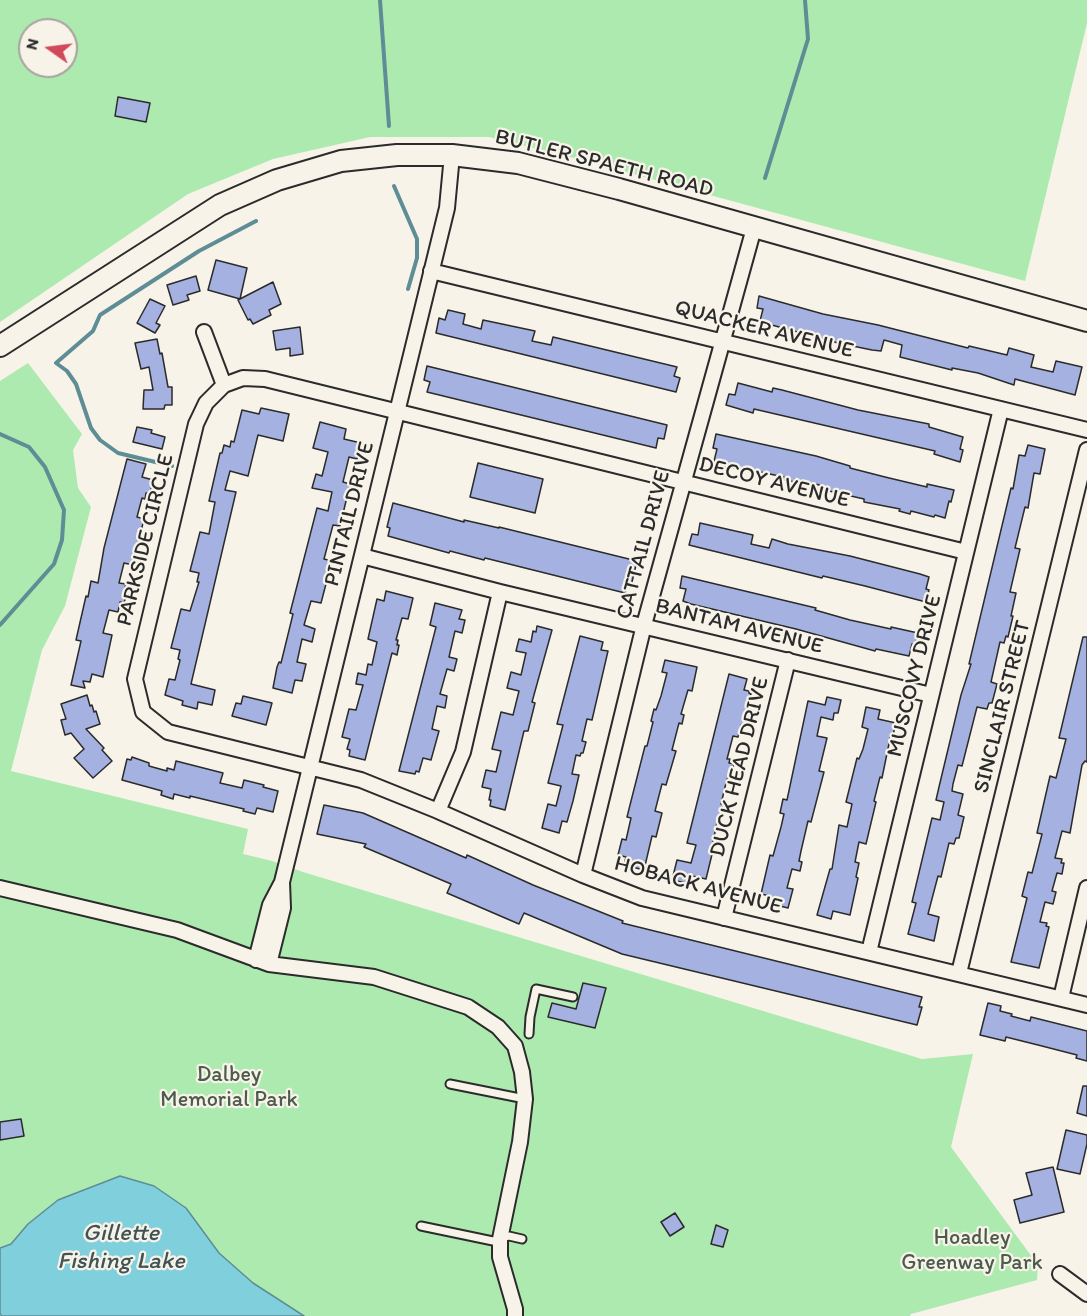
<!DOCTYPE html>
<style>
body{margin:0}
#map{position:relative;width:1087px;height:1316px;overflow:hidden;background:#f7f3e8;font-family:Itim,sans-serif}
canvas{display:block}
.north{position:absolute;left:18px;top:18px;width:60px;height:60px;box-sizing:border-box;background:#f7f3e8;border:2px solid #a5a39c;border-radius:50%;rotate:284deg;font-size:16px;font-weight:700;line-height:24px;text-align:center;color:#2b2b2b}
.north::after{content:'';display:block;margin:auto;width:21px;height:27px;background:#d1495b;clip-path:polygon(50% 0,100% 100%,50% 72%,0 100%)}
</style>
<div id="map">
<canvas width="1087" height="1316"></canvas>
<div class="north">N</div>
</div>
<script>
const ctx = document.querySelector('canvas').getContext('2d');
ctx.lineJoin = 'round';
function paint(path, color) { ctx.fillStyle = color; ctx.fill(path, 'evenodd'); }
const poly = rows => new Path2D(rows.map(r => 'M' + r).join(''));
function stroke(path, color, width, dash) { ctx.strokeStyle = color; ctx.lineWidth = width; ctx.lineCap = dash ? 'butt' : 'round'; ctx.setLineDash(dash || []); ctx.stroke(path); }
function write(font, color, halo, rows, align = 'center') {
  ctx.font = font + ' Itim,sans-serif'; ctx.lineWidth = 4.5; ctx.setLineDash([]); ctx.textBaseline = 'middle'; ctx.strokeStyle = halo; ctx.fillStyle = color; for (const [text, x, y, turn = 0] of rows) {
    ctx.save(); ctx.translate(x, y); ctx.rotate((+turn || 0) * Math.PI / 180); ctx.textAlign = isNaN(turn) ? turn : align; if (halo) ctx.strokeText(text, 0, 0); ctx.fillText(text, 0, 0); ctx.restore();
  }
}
const green = poly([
 [0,0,1087,0,1087,23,1025,281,578,159,489,137,370,137,273,159,188,194,0,322],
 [30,30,66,30,66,66,30,66],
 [28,363,82,434,73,450,78,488,91,507,65,606,42,650,11,771,248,829,243,854,272,861,303,872,922,1059,973,1054,951,1147,1038,1265,1037,1280,911,1314,910,1316,0,1316,0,381]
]);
const water = poly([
 [120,1176,154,1186,186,1208,219,1253,253,1283,304,1316,2,1316,0,1314,0,1248,11,1244,28,1224,58,1200,120,1176]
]);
const stream = poly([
 [380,0,389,126],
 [765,178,808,39,805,0],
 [394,186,417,239,417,258,408,289],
 [0,434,29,447,45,467,64,510,62,540,54,564,0,625],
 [172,466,118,453,100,440,91,428,76,384,67,371,56,363,93,331,100,315,199,251,256,221]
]);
const building = poly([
 [118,97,150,103,146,122,115,116,118,97],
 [216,260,247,268,240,299,208,290,216,260],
 [196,276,200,291,187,295,189,300,173,305,167,285,196,276],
 [273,282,281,304,269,310,271,315,253,324,250,319,248,320,238,300,273,282],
 [759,296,823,314,878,325,968,348,969,346,1007,355,1009,348,1034,355,1031,367,1053,372,1056,361,1082,367,1075,395,1015,379,1014,385,978,373,952,368,952,370,900,357,902,345,884,340,881,351,872,350,838,343,768,324,760,321,763,309,757,308,759,296],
 [150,299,165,306,156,323,160,325,155,333,137,323,150,299],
 [448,310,465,314,463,324,481,329,483,320,535,331,532,341,551,345,553,337,677,367,674,376,680,378,676,392,436,333,439,318,445,320,448,310],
 [300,327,303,354,290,356,290,348,276,350,273,331,300,327],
 [157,339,160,354,162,353,168,387,172,387,172,405,165,405,164,409,143,409,144,390,153,390,149,367,141,369,135,343,157,339],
 [427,366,667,425,664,439,658,438,656,448,427,392,430,382,424,380,427,366],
 [738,383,772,392,773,388,782,390,858,410,929,424,929,427,963,437,960,449,963,450,960,462,934,454,935,451,754,409,753,413,726,405,729,394,735,395,738,383],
 [261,408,289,414,283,441,258,435,248,476,230,471,225,490,236,492,191,684,215,690,212,705,198,702,197,709,182,705,183,701,165,695,169,679,175,680,180,660,178,659,180,650,171,648,181,609,190,611,199,582,197,582,199,573,190,571,200,532,209,534,215,502,209,501,220,453,222,453,224,445,230,447,231,441,234,442,242,410,259,414,261,408],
 [320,422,346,429,344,439,361,443,357,459,349,457,343,482,350,484,347,497,340,526,333,525,324,559,332,561,321,603,311,601,304,625,315,629,312,642,302,639,297,662,306,664,302,681,295,680,292,693,273,688,277,667,279,662,281,663,293,614,290,613,317,508,328,511,332,492,312,488,316,474,322,476,328,452,313,448,320,422],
 [137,427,152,430,151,433,165,437,162,449,133,442,137,427],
 [716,434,816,456,850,466,850,468,885,477,927,487,927,484,954,490,951,502,949,501,945,518,935,515,934,517,911,511,910,514,899,511,900,509,864,502,864,499,829,491,829,489,819,485,795,479,795,482,784,480,784,477,760,472,760,474,724,466,725,463,714,461,717,449,713,448,716,434],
 [1028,445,1045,449,1040,474,1034,473,1028,508,1025,507,1015,548,1020,549,1010,592,1016,593,1011,616,1013,616,1008,637,1006,636,1004,643,1000,642,991,682,997,684,992,703,989,703,987,709,977,707,962,766,958,765,953,784,952,791,963,794,958,815,964,817,959,838,956,838,954,844,949,843,941,877,938,876,928,914,939,917,934,941,908,934,916,903,912,902,932,818,940,820,944,802,936,800,939,787,961,695,971,664,969,664,1011,488,1013,489,1019,455,1025,456,1028,445],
 [127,459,146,464,142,477,153,480,150,494,146,493,145,499,142,498,137,517,144,519,133,565,124,563,119,583,126,584,124,591,127,592,124,603,120,602,118,612,109,610,103,633,112,635,103,677,92,674,90,682,83,681,85,688,71,685,81,641,76,640,86,596,88,597,91,581,98,583,104,548,127,459],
 [478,463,543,479,535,513,470,497,478,463],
 [393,503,464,522,464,520,499,528,499,527,637,561,631,586,627,585,625,593,485,558,484,560,450,551,449,553,388,536,390,528,387,527,393,503],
 [700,523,753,535,751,544,769,548,772,539,788,544,850,556,920,574,929,577,926,589,929,590,926,602,865,586,823,576,822,578,689,545,692,534,698,535,700,523],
 [682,576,816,608,815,610,850,620,891,629,891,627,918,633,915,645,912,644,909,656,876,649,875,651,796,629,691,604,683,601,686,589,680,588,682,576],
 [386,591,413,598,408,619,402,618,396,640,398,640,397,645,399,645,397,655,392,653,365,760,349,756,350,750,347,749,350,739,342,737,349,709,356,710,363,685,356,684,358,673,366,675,368,664,372,665,377,642,368,639,377,599,384,601,386,591],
 [435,603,462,610,459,619,465,620,462,633,455,631,449,657,457,659,454,671,447,669,440,694,447,696,445,708,437,706,432,729,439,731,431,760,423,758,419,772,416,771,415,774,399,771,436,627,430,625,435,603],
 [537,626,552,630,532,702,535,703,528,731,524,731,505,810,490,806,491,800,489,800,491,789,482,787,486,770,496,772,501,751,492,749,501,712,513,715,519,691,507,688,511,672,521,675,526,653,516,651,519,639,531,642,533,631,536,632,537,626],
 [580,636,603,642,601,650,608,651,592,720,587,719,582,741,586,742,583,753,581,753,580,756,576,755,572,774,579,775,573,801,567,822,562,821,559,833,542,828,548,804,556,806,561,786,548,783,563,725,557,724,580,636],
 [1083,637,1087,637,1087,762,1085,761,1082,765,1070,833,1062,831,1055,858,1062,859,1061,863,1064,863,1062,874,1057,873,1052,891,1056,892,1053,904,1045,902,1040,922,1047,923,1046,926,1049,927,1039,968,1011,962,1027,898,1022,896,1028,872,1032,873,1042,834,1037,833,1050,776,1056,778,1066,739,1059,738,1083,637],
 [665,660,697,667,692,691,688,690,681,714,684,715,682,724,679,723,672,750,676,751,666,785,662,784,655,811,662,813,656,837,652,836,644,870,624,865,626,857,618,855,622,839,626,840,631,818,627,817,630,805,645,746,647,746,653,722,651,721,654,709,656,710,661,696,667,673,662,672,665,660],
 [729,674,747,679,744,690,749,691,749,693,751,694,744,726,741,725,738,737,733,736,727,759,730,759,729,763,734,764,730,779,727,779,721,804,724,804,721,819,718,818,713,842,715,842,706,879,688,875,686,883,672,880,677,860,691,863,696,845,687,843,729,674],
 [87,695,90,706,92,705,94,712,96,711,100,724,86,729,104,748,102,750,112,761,93,778,74,758,84,749,71,733,65,735,61,720,66,719,61,704,87,695],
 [243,696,272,703,266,725,232,716,236,703,241,704,243,696],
 [827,697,841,700,838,713,834,713,833,720,821,717,817,736,827,738,819,771,824,772,811,822,808,821,801,851,799,861,802,862,800,871,792,869,787,888,793,889,788,908,768,903,770,896,761,894,770,855,773,856,781,827,784,814,780,813,783,799,787,800,808,701,825,705,827,697],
 [866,707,880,710,878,719,896,723,893,735,891,734,882,778,880,777,874,801,876,802,866,844,859,842,855,862,859,863,856,877,858,878,850,915,833,911,831,919,817,915,830,869,832,869,839,825,847,827,852,804,846,802,857,758,859,759,863,749,868,729,862,727,866,707],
 [132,757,149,763,149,766,167,771,167,768,174,770,176,761,223,773,220,783,242,788,244,780,264,785,263,787,278,791,273,812,257,808,255,814,243,811,244,809,190,796,190,798,174,794,173,799,161,795,162,791,122,780,127,759,131,760,132,757],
 [324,805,363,813,466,858,467,855,533,885,623,921,622,923,922,997,919,1007,922,1007,917,1025,622,954,524,913,519,924,447,893,451,884,364,847,366,844,317,834,324,805],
 [583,983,606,988,595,1028,548,1017,552,1003,576,1009,583,983],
 [988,1003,1001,1006,1000,1011,1012,1014,1011,1016,1030,1021,1031,1017,1087,1031,1087,1061,1076,1058,1077,1055,1038,1045,1006,1037,1005,1041,980,1035,988,1003],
 [1083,1086,1087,1086,1087,1116,1077,1113,1083,1086],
 [21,1119,24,1136,0,1140,0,1122,21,1119],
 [1066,1130,1087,1135,1087,1144,1080,1174,1057,1169,1066,1130],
 [1053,1167,1064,1212,1020,1223,1014,1200,1032,1195,1026,1173,1053,1167],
 [675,1213,684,1227,670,1236,661,1222,675,1213],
 [716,1225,728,1230,723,1247,711,1244,716,1225]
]);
const lane = poly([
 [529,1034,530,1017,536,989,573,997],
 [450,1084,525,1099],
 [421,1226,493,1241,509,1236,522,1239]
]);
const street = poly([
 [431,271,1087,430],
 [204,332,224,385],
 [966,552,265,379,243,378,224,385,206,403,196,424,135,679,143,712,168,732,361,780,438,811,583,875,642,898,1087,1005],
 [362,556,500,592,931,695],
 [438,811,463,752,500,592],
 [583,875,644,625,754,228],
 [0,888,177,930,269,964,374,977,468,1007,498,1027,515,1046,522,1072,525,1099,520,1142,500,1239,500,1257,515,1309,515,1316],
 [724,918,788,660],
 [869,952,1001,409],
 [256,960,270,905,281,884],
 [269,964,283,908,282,882,447,208,452,155],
 [959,973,1087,450],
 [1061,998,1087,888],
 [1060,1274,1087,1294]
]);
const secondary = poly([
 [0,346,220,205,277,180,341,161,397,155,452,155,518,163,619,189,1087,321]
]);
const streetNames = [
 ["BUTLER SPAETH ROAD",604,164,14],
 ["QUACKER AVENUE",764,330,14],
 ["DECOY AVENUE",774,483,14],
 ["PINTAIL DRIVE",350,514,-76],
 ["PARKSIDE CIRCLE",146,540,-76],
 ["CATTAIL DRIVE",644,545,-75],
 ["BANTAM AVENUE",739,627,14],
 ["MUSCOVY DRIVE",915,676,-76],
 ["SINCLAIR STREET",1003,707,-76],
 ["DUCK HEAD DRIVE",740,767,-76],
 ["HOBACK AVENUE",698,886,15]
];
const parkNames = [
 ["Dalbey",229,1075],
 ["Memorial Park",229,1100],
 ["Hoadley",972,1238],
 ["Greenway Park",972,1263]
];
const waterNames = [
 ["Gillette",121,1234],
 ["Fishing Lake",121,1262]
];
paint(green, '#adeab0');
paint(water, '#80cfdc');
stroke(water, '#5e8d95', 1.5);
stroke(stream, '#5e8d95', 4);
paint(building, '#a5b2e1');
stroke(building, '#2b2b2b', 1.5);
stroke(lane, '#2b2b2b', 11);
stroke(street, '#2b2b2b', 18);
stroke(secondary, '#2b2b2b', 24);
stroke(lane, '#f7f3e8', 7);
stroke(street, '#f7f3e8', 14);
stroke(secondary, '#f7f3e8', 20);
write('22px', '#2b2b2b', '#f7f3e8', streetNames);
write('22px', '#4c5b4c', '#f7f3e8', parkNames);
write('italic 24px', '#405457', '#f7f3e8', waterNames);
</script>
